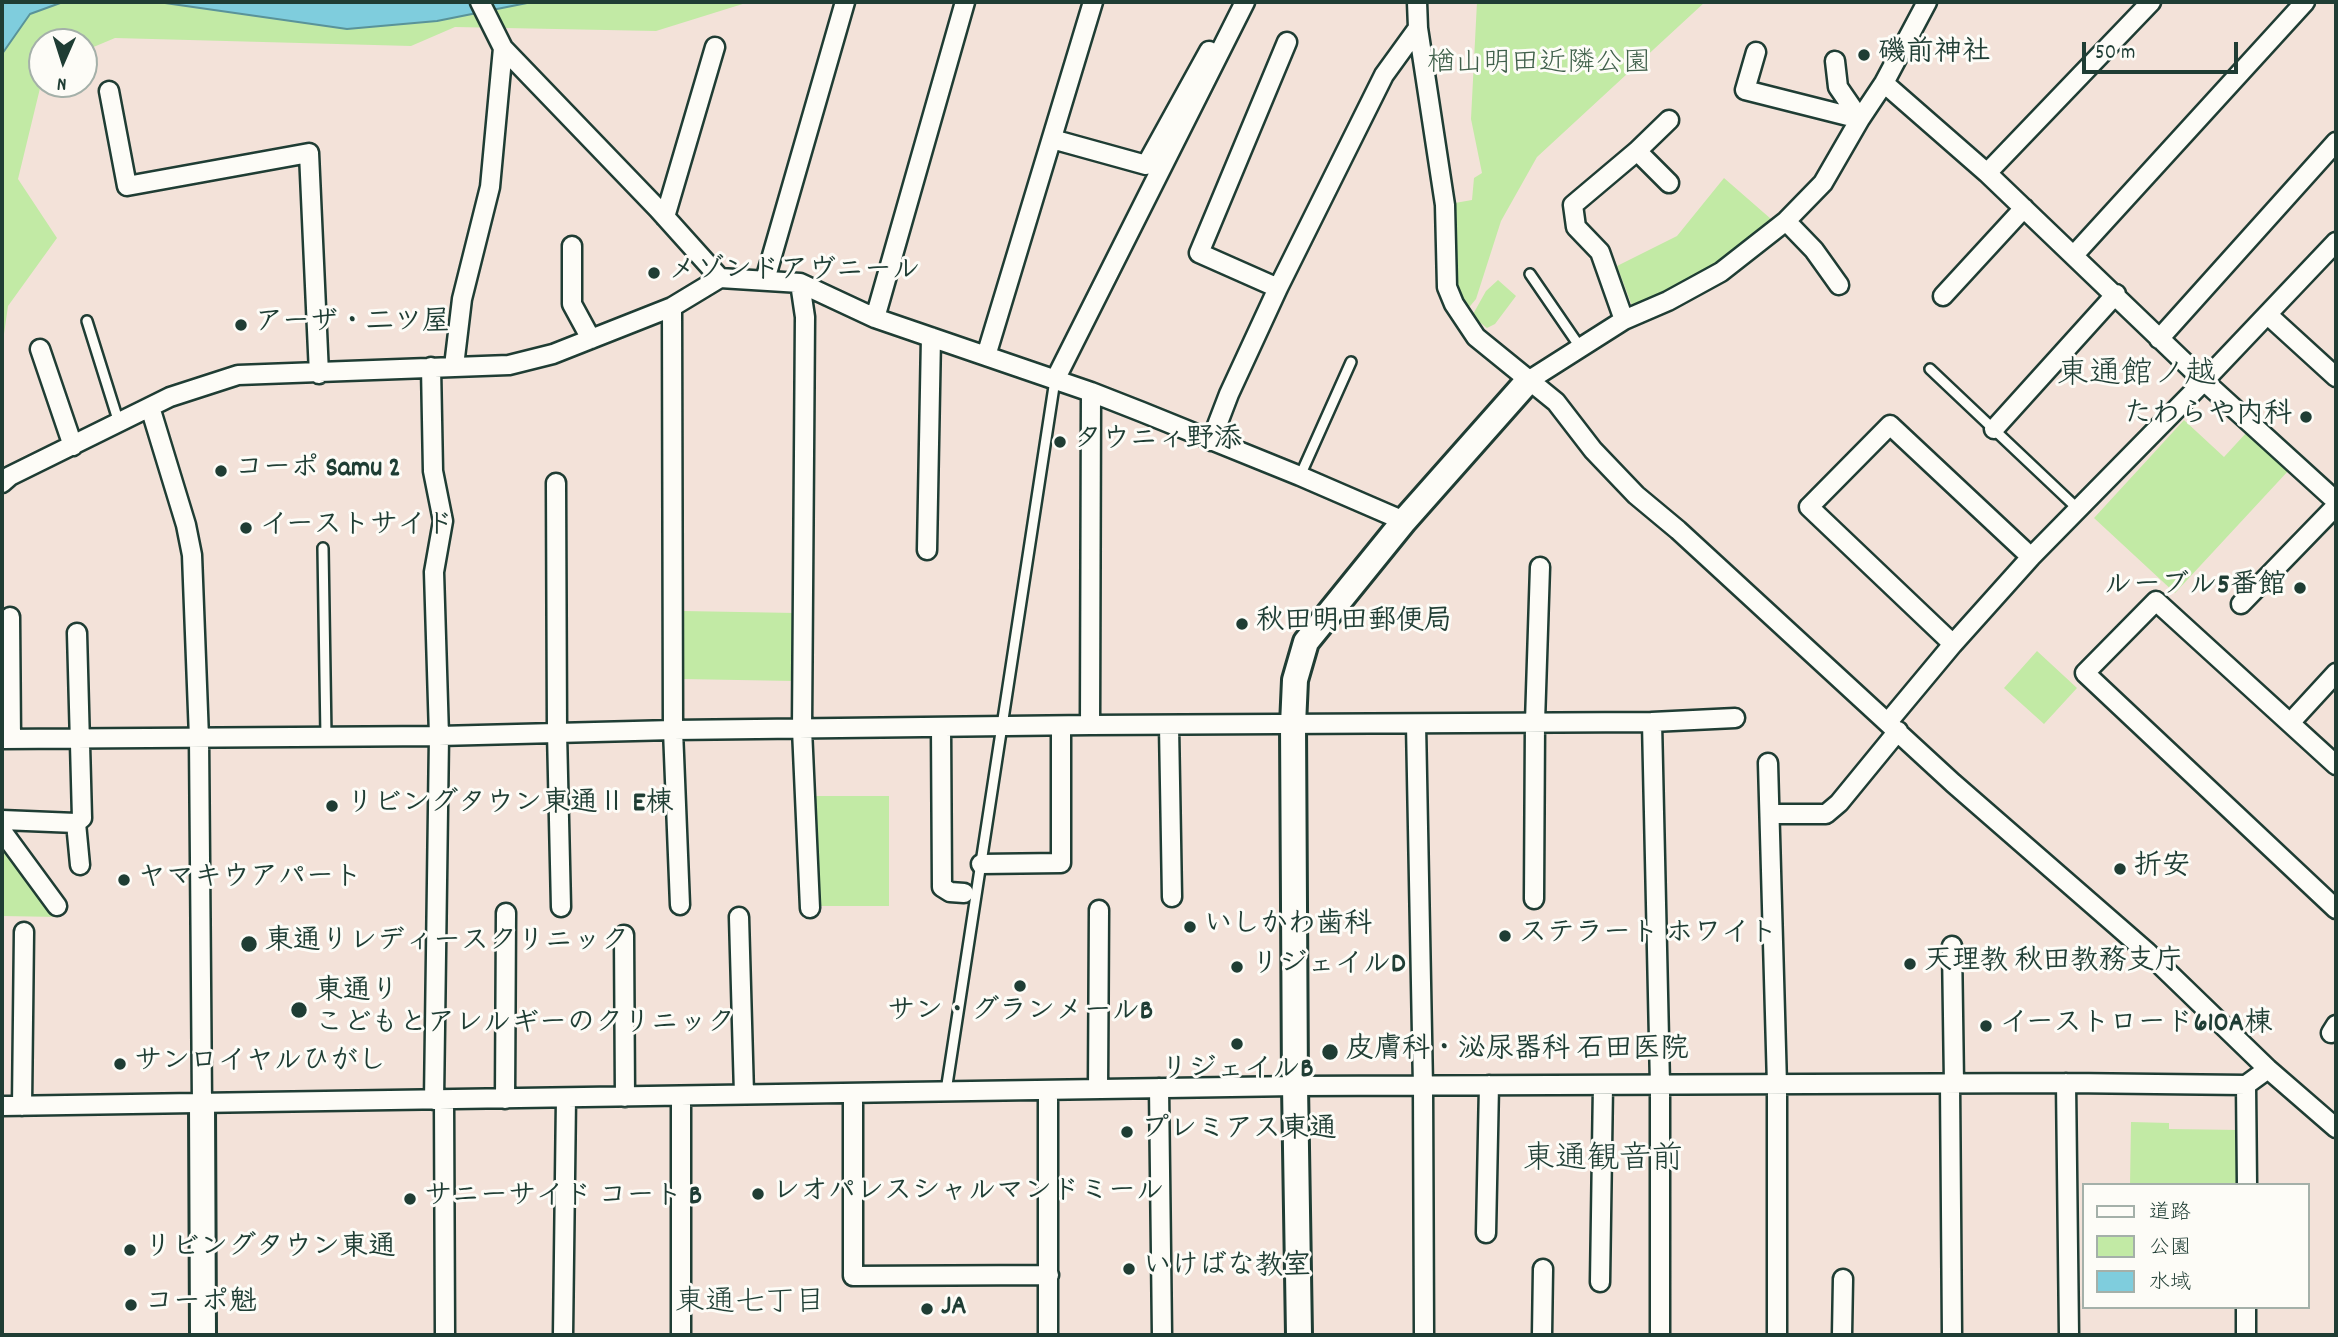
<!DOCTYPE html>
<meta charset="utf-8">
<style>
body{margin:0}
#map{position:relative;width:2338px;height:1337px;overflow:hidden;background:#f3e2d9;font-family:Dekko,"Klee One",sans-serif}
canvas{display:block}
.frame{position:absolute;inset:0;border:4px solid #1f3d34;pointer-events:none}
.legend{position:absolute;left:2082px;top:1183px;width:228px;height:126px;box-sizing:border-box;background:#fdfcf7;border:2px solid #a4b0a9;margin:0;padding:9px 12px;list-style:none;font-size:21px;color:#1f3d34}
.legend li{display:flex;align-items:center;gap:14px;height:35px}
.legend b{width:35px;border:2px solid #a4b0a9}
.north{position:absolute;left:28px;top:28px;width:70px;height:70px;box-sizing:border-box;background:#fdfcf7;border:2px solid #a4b0a9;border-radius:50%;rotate:183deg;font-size:19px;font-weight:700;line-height:28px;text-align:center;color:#1f3d34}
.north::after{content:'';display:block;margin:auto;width:24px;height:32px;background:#1f3d34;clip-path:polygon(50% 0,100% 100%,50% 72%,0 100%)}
.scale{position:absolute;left:2082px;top:42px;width:156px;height:32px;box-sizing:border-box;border:4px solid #1f3d34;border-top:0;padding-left:9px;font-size:21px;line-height:24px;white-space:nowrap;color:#1f3d34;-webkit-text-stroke:5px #fdfcf7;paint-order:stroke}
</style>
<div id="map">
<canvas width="2338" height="1337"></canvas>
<div class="frame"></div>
<ul class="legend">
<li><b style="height:9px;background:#fdfcf7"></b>道路</li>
<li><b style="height:19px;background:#c2eaa5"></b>公園</li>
<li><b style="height:19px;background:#7fcddd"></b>水域</li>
</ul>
<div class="north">N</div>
<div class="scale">50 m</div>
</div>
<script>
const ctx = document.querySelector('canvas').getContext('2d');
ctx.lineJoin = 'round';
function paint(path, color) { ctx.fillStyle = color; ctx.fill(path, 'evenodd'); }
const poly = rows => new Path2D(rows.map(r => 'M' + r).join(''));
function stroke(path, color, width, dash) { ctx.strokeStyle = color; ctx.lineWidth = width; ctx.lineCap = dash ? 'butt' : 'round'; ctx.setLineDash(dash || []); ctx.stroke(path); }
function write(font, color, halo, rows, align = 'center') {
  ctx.font = font + ' Dekko,"Klee One",sans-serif'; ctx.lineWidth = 6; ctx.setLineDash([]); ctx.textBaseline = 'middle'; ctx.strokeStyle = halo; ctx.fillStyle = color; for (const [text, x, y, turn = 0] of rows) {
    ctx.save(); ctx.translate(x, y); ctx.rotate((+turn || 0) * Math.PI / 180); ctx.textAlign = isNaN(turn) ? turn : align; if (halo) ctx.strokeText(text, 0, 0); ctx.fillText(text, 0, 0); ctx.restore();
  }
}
const green = poly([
 [63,2,158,2,347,29,437,21,532,2,749,2,656,31,455,27,411,46,115,38,84,51,84,42,42,42,42,80,18,179,57,238,8,306,2,348,2,54,30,14],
 [1477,2,1705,2,1537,157,1501,221,1476,299,1466,311,1459,301,1449,256,1449,204,1472,200,1474,178,1482,173,1471,119],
 [1724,178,1771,219,1715,267,1632,306,1617,266,1677,236],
 [1498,280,1516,296,1495,324,1487,328,1472,316,1486,291],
 [2184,420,2224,457,2247,432,2289,470,2175,593,2094,518],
 [683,611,796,613,794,681,682,679],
 [2037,651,2077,688,2044,724,2004,688],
 [814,796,889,796,889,906,815,906],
 [2,832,60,917,2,916],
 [2131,1122,2169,1123,2169,1129,2241,1130,2240,1185,2130,1185]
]);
const water = poly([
 [2,2,63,2,30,14,2,54,2,2],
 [158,2,532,2,437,21,347,29,158,2]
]);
const lane = poly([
 [1530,274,1580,347],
 [87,321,119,423],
 [1930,369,2078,509],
 [1300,476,1351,362],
 [323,548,326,737],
 [946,1091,1055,380]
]);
const street = poly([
 [480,2,503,48,658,209,720,278,800,283,875,318,1091,392,1142,412,1300,476,1404,521],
 [1417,2,1418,28,1445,205,1447,287,1454,304,1476,337,1556,402,1593,450,1636,495,1678,530,1953,783,2147,952,2268,1069,2336,1128],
 [1756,52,1745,90,1860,119],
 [1835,61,1838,87,1860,119],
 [1884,83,1987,173,2204,381,2336,501],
 [109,91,127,186,309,153,319,374],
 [1052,139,1146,165,1209,51],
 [1637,151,1669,183],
 [1987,173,2151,2],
 [665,217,715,47],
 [1786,221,1814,250,1839,285],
 [572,246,572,304,591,339],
 [2074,255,2305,2],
 [765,280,845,2],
 [800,283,805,317,802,729,810,908],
 [1278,288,1199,253,1287,42],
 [1943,296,2024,208],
 [672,307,673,730,680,905],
 [2268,315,2336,377],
 [875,318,965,2],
 [1624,320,1600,252,1576,227,1573,205,1637,151,1669,120],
 [2159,339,2336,142],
 [40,349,73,446],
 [986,356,1093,2],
 [454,366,462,299,490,187,503,48],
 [431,367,433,471,443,521,434,572,439,736,434,1100],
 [1055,380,1245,2],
 [1528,381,1624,320,1668,301,1721,272,1786,221,1823,183,1860,119,1884,83,1927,2],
 [150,407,186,525,192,555,199,738,202,1104],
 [1994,429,2116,294],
 [1211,441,1229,394,1278,288,1384,75,1418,28],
 [2,483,10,476,170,397,238,375,509,365,553,354,672,307,720,278],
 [556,483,557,732,561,907],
 [927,550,931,337],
 [2241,604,2336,506],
 [10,617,11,739],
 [77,633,82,818,76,823,80,865],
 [1953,644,1809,507,1890,425,2031,557],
 [1652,722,1735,718],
 [1888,722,1953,644,2031,557,2204,381,2336,242],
 [2290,723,2336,673],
 [1416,724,1423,1086,1424,1335],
 [1090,725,1091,392],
 [1169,726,1172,897],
 [941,727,942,887,950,892,964,893],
 [2,739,439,736,673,730,1090,725,1652,722,1660,1085,1660,1335],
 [1768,763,1777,1085,1777,1335],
 [2336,765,2156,601,2085,673,2336,909],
 [1770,814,1826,814,1839,803,1898,731],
 [2,820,76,823],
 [2,831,57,906],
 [981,864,1061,863,1061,726],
 [1534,899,1535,722,1540,567],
 [739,917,744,1094],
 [624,935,625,1097],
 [1952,946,1954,1083],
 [2331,1033,2336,1025],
 [2066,1083,2069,1335],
 [1950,1084,1952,1335],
 [2246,1085,2247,1185],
 [1159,1088,1162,1335],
 [1098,1089,1099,910],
 [853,1093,853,1276,1049,1275],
 [505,1099,506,913],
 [444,1100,445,1335],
 [2,1106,1295,1086,2066,1083,2246,1085,2268,1069],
 [22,1106,24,932],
 [1486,1233,1489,1085],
 [1600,1282,1603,1085],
 [563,1335,566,1098],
 [681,1335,681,1096],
 [1048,1335,1048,1090],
 [1542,1335,1543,1269],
 [1842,1335,1843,1279],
 [2246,1335,2246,1307]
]);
const secondary = poly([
 [202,1104,203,1335],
 [1299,1335,1295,1086,1293,725,1295,680,1306,642,1404,521,1528,381]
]);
const markers = [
 [1864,55,7,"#1f3d34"],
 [654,273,7,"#1f3d34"],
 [241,325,7,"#1f3d34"],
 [2306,417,7,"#1f3d34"],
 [1060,442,7,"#1f3d34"],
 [221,471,7,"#1f3d34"],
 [246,528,7,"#1f3d34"],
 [2300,588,7,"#1f3d34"],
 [1242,624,7,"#1f3d34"],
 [332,806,7,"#1f3d34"],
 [2120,869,7,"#1f3d34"],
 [124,880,7,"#1f3d34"],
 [1190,927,7,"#1f3d34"],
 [1505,936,7,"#1f3d34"],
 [249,944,9,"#1f3d34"],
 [1910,964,7,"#1f3d34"],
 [1237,967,7,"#1f3d34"],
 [1020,986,7,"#1f3d34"],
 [299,1010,9,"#1f3d34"],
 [1986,1026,7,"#1f3d34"],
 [1237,1044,7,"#1f3d34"],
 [1330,1052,9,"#1f3d34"],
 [120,1064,7,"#1f3d34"],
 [1127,1132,7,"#1f3d34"],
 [758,1194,7,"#1f3d34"],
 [410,1199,7,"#1f3d34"],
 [130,1250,7,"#1f3d34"],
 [1129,1269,7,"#1f3d34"],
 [131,1305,7,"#1f3d34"],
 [927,1309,7,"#1f3d34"]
];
const poiNames = [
 ["磯前神社",1878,55],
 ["メゾンドアヴニール",668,273],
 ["アーザ・二ツ屋",255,325],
 ["たわらや内科",2292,417,"right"],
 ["タウニィ野添",1074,442],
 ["コーポ Samu 2",235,471],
 ["イーストサイド",260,528],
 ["ルーブル5番館",2286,588,"right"],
 ["秋田明田郵便局",1256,624],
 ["リビングタウン東通Ⅱ E棟",346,806],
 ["折安",2134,869],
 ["ヤマキウアパート",138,880],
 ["いしかわ歯科",1204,927],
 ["ステラート ホワイト",1519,936],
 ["東通りレディースクリニック",265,944],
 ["天理教 秋田教務支庁",1924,964],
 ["リジェイルD",1251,967],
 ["東通り",315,994],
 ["こどもとアレルギーのクリニック",315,1026],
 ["サン・グランメールB",1020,1014,"center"],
 ["イーストロード610A棟",2000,1026],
 ["皮膚科・泌尿器科 石田医院",1346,1052],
 ["サンロイヤルひがし",134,1064],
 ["リジェイルB",1237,1072,"center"],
 ["プレミアス東通",1141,1132],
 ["レオパレスシャルマンドミール",772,1194],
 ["サニーサイド コート B",424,1199],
 ["リビングタウン東通",144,1250],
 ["いけばな教室",1143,1269],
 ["コーポ魁",145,1305],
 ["JA",941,1309]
];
const parkNames = [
 ["楢山明田近隣公園",1539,66]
];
const neighbourhoodNames = [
 ["東通七丁目",750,1306]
];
const quarterNames = [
 ["東通館ノ越",2137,378],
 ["東通観音前",1603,1163]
];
paint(green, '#c2eaa5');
paint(water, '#7fcddd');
stroke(water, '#599399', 2);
stroke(lane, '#1f3d34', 14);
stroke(street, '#1f3d34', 23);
stroke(secondary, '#1f3d34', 30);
stroke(lane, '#fdfcf7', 9);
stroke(street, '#fdfcf7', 18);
stroke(secondary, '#fdfcf7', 24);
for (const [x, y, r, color] of markers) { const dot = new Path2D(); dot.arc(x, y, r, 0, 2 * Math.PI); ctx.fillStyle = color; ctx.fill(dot); stroke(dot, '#fdfcf7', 2.5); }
write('bold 28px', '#1f3d34', '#fdfcf7', poiNames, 'left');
write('28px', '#40604b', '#fdfcf7', parkNames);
write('30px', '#1f3d34', '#fdfcf7', neighbourhoodNames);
write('32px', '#1f3d34', '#fdfcf7', quarterNames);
</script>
